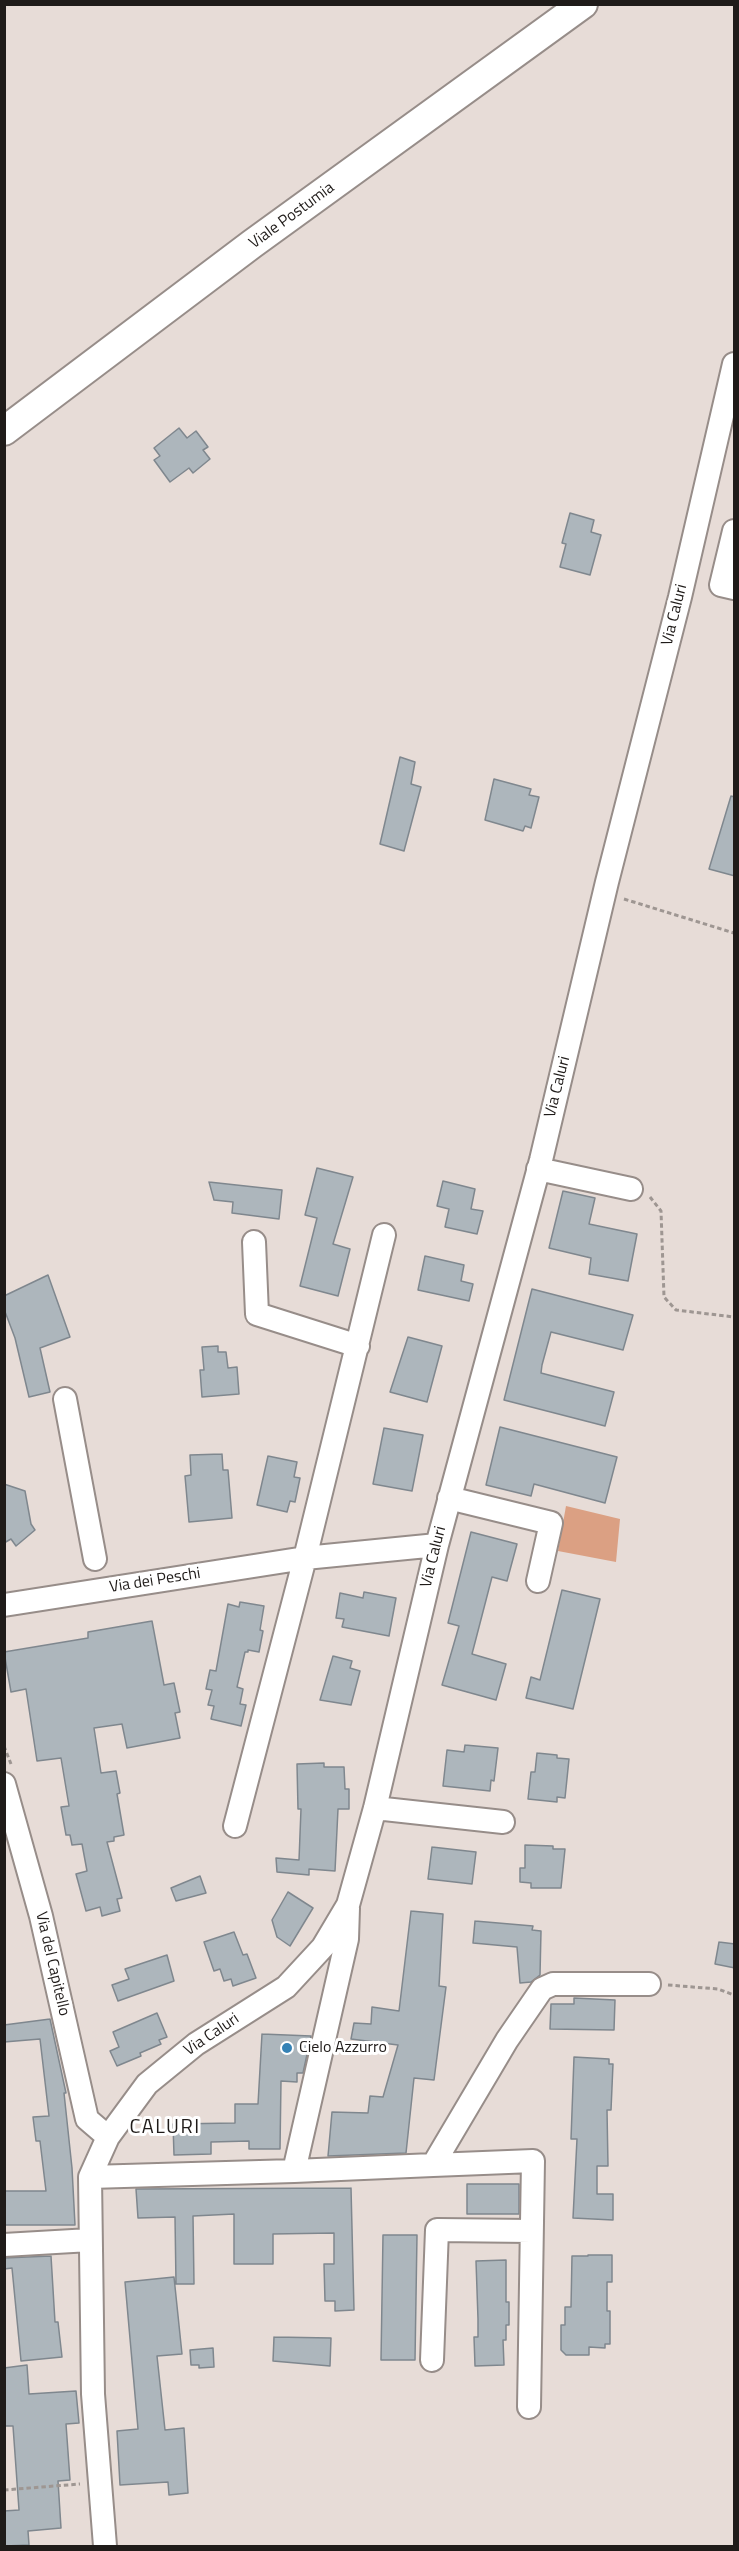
<!DOCTYPE html>
<style>
body{margin:0}
#map{position:relative;width:739px;height:2551px;overflow:hidden;background:#e7dcd7;font-family:"Titillium Web",sans-serif}
canvas{display:block}
.frame{position:absolute;inset:0;border:6px solid #1f1b19;pointer-events:none}
</style>
<div id="map">
<canvas width="739" height="2551"></canvas>
<div class="frame"></div>
</div>
<script>
const ctx = document.querySelector('canvas').getContext('2d');
ctx.lineJoin = 'round';
function paint(path, color) { ctx.fillStyle = color; ctx.fill(path, 'evenodd'); }
const poly = rows => new Path2D(rows.map(r => 'M' + r).join(''));
function stroke(path, color, width, dash) { ctx.strokeStyle = color; ctx.lineWidth = width; ctx.lineCap = dash ? 'butt' : 'round'; ctx.setLineDash(dash || []); ctx.stroke(path); }
function write(font, color, halo, rows, align = 'center') {
  ctx.font = font + ' "Titillium Web",sans-serif'; ctx.lineWidth = 6; ctx.setLineDash([]); ctx.textBaseline = 'middle'; ctx.strokeStyle = halo; ctx.fillStyle = color; for (const [text, x, y, turn = 0] of rows) {
    ctx.save(); ctx.translate(x, y); ctx.rotate((+turn || 0) * Math.PI / 180); ctx.textAlign = isNaN(turn) ? turn : align; if (halo) ctx.strokeText(text, 0, 0); ctx.fillText(text, 0, 0); ctx.restore();
  }
}
const green = poly([
 [566,1506,620,1519,616,1562,558,1551]
]);
const building = poly([
 [179,428,187,438,196,431,208,447,203,450,210,459,193,473,189,468,170,482,154,460,160,456,154,448,179,428],
 [570,513,594,520,591,532,601,535,590,575,560,567,566,544,562,543,570,513],
 [400,757,415,762,411,784,421,787,404,851,380,844,400,757],
 [494,779,531,789,529,795,539,797,531,828,525,826,523,831,485,820,494,779],
 [731,796,735,797,735,876,709,869,731,796],
 [317,1168,353,1177,333,1244,350,1249,338,1296,300,1286,317,1218,305,1215,317,1168],
 [443,1181,475,1189,471,1209,483,1211,477,1234,445,1227,449,1209,437,1206,443,1181],
 [209,1182,282,1190,279,1219,232,1213,233,1202,214,1200,209,1182],
 [563,1191,595,1198,589,1224,637,1234,628,1281,589,1274,591,1258,549,1248,563,1191],
 [425,1256,464,1265,461,1281,473,1284,469,1301,418,1290,425,1256],
 [48,1275,70,1337,40,1348,50,1392,29,1397,15,1338,4,1309,4,1296,48,1275],
 [532,1289,633,1315,623,1350,551,1332,542,1365,541,1373,614,1392,605,1426,504,1400,532,1289],
 [408,1337,442,1346,427,1402,390,1392,408,1337],
 [218,1346,218,1352,226,1352,228,1368,237,1367,239,1394,202,1397,200,1370,204,1370,202,1347,218,1346],
 [500,1427,617,1457,605,1503,534,1484,531,1496,486,1485,500,1427],
 [384,1428,423,1435,412,1491,373,1484,384,1428],
 [222,1454,223,1470,228,1470,232,1518,189,1522,185,1476,191,1475,190,1455,222,1454],
 [268,1456,297,1462,294,1477,300,1478,295,1502,290,1501,287,1512,257,1505,268,1456],
 [4,1484,25,1491,31,1524,35,1530,16,1546,11,1539,4,1543,4,1484],
 [471,1532,517,1544,507,1581,492,1577,472,1654,506,1664,496,1700,442,1685,459,1626,448,1623,471,1532],
 [562,1590,600,1599,573,1709,526,1698,531,1677,540,1680,562,1590],
 [364,1592,396,1598,389,1636,342,1627,344,1619,336,1618,340,1593,363,1598,364,1592],
 [240,1602,264,1606,260,1630,263,1631,259,1652,248,1650,248,1652,245,1652,237,1687,243,1689,240,1704,246,1705,241,1726,211,1719,214,1706,208,1705,212,1690,206,1689,210,1670,216,1671,228,1604,239,1607,240,1602],
 [152,1621,164,1685,174,1683,180,1712,175,1713,180,1738,127,1748,122,1724,94,1728,101,1773,116,1771,120,1793,117,1794,124,1835,114,1837,114,1841,107,1842,122,1898,117,1899,120,1911,102,1916,100,1907,86,1911,76,1874,87,1871,82,1844,72,1845,70,1835,66,1835,61,1807,69,1806,61,1758,37,1761,26,1689,11,1692,4,1652,88,1638,88,1632,152,1621],
 [333,1656,352,1661,350,1668,360,1671,351,1705,320,1700,333,1656],
 [465,1745,498,1748,494,1781,491,1780,490,1791,443,1786,447,1750,464,1752,465,1745],
 [537,1753,557,1755,557,1758,569,1759,565,1798,557,1797,557,1802,528,1799,531,1772,535,1772,537,1753],
 [324,1763,324,1767,344,1767,345,1789,349,1789,349,1809,338,1809,335,1871,309,1869,309,1875,277,1872,276,1858,299,1860,301,1809,298,1809,297,1764,324,1763],
 [525,1845,553,1846,553,1849,565,1849,561,1888,531,1888,531,1883,520,1882,520,1868,525,1868,525,1845],
 [432,1847,476,1852,472,1884,428,1879,432,1847],
 [200,1876,206,1893,176,1901,171,1888,200,1876],
 [288,1892,313,1908,290,1946,277,1937,272,1920,288,1892],
 [411,1911,443,1914,439,1986,446,1987,434,2080,414,2078,406,2153,328,2156,332,2112,368,2113,370,2096,383,2097,398,2045,351,2039,354,2023,371,2024,372,2007,399,2011,411,1911],
 [475,1921,533,1926,532,1930,541,1931,540,1975,531,1982,520,1983,517,1947,473,1943,475,1921],
 [234,1932,243,1955,247,1954,256,1978,233,1986,231,1979,224,1981,220,1969,214,1971,204,1942,234,1932],
 [719,1942,735,1944,735,1968,715,1964,719,1942],
 [167,1955,174,1981,118,2001,112,1985,129,1979,125,1969,167,1955],
 [574,1998,615,2000,614,2030,550,2029,551,2004,574,2004,574,1998],
 [157,2013,167,2037,159,2040,161,2044,140,2053,141,2056,117,2066,110,2051,119,2047,113,2032,157,2013],
 [50,2019,66,2093,64,2093,72,2168,75,2225,4,2225,4,2191,46,2191,40,2141,36,2141,33,2117,49,2116,40,2039,4,2042,4,2025,50,2019],
 [262,2034,311,2036,303,2073,297,2073,297,2082,281,2081,280,2149,249,2149,249,2141,211,2142,211,2154,174,2155,173,2124,235,2123,235,2104,258,2104,262,2034],
 [574,2057,609,2059,609,2064,613,2064,611,2110,607,2110,608,2166,597,2166,597,2194,613,2194,613,2220,573,2218,577,2139,571,2139,574,2057],
 [467,2184,519,2184,519,2214,467,2214,467,2184],
 [351,2188,354,2310,335,2311,335,2301,325,2301,324,2264,334,2264,334,2233,273,2234,273,2264,234,2264,234,2214,193,2216,194,2284,176,2284,175,2217,138,2218,136,2189,351,2188],
 [383,2235,417,2235,415,2360,381,2360,383,2235],
 [588,2255,612,2255,612,2282,607,2282,607,2311,610,2311,610,2344,605,2344,605,2348,589,2347,589,2355,566,2355,561,2350,561,2325,565,2325,565,2307,571,2307,572,2256,588,2256,588,2255],
 [51,2256,55,2322,58,2322,62,2357,21,2361,12,2268,4,2269,4,2258,51,2256],
 [506,2260,506,2302,509,2302,509,2325,506,2325,506,2340,503,2340,504,2365,475,2366,474,2337,478,2337,478,2319,476,2261,506,2260],
 [174,2277,182,2354,157,2356,165,2430,184,2428,188,2493,169,2495,168,2482,120,2485,117,2431,138,2429,125,2282,174,2277],
 [274,2337,331,2338,330,2366,273,2361,274,2337],
 [213,2348,214,2367,199,2368,199,2365,191,2365,190,2350,213,2348],
 [27,2365,29,2394,76,2391,79,2423,66,2424,70,2480,58,2481,61,2528,28,2531,29,2545,5,2546,4,2511,19,2510,13,2426,4,2426,4,2368,27,2365]
]);
const path = poly([
 [624,899,734,933],
 [650,1197,661,1211,664,1297,676,1310,734,1317],
 [4,1746,11,1764],
 [668,1985,718,1989,734,1995],
 [4,2490,80,2484]
]);
const minor = poly([
 [734,531,721,585,734,588],
 [538,1169,631,1189],
 [254,1242,257,1314,358,1346],
 [65,1399,95,1559],
 [449,1498,551,1523,538,1581],
 [4,1605,305,1558,437,1545],
 [4,1784,41,1916,87,2119,108,2137],
 [375,1808,503,1822],
 [235,1826,305,1558,384,1235],
 [433,2165,533,2161,529,2407],
 [294,2171,433,2165,507,2040,542,1989,553,1984,649,1984],
 [90,2177,294,2171,347,1939,348,1908],
 [4,2245,90,2240],
 [432,2360,437,2230,531,2231],
 [105,2546,93,2394,90,2177,108,2137,147,2084,196,2044,286,1987,323,1947,348,1905,375,1808,437,1545,541,1160,607,882,680,597,734,364]
]);
const major = poly([
 [4,431,252,244,583,4]
]);
const markers = [
 [287,2048,6,"#3582b5"]
];
const streetNames = [
 ["Viale Postumia",292,216,-36],
 ["Via Caluri",675,615,-76],
 ["Via Caluri",558,1087,-76],
 ["Via Caluri",434,1557,-76],
 ["Via dei Peschi",155,1581,-9],
 ["Via del Capitello",52,1964,77],
 ["Via Caluri",212,2035,-34]
];
const poiNames = [
 ["Cielo Azzurro",299,2048]
];
const quarterNames = [
 ["CALURI",165,2128]
];
paint(green, '#dba083');
paint(building, '#adb6bc');
stroke(building, '#7f878e', 1.5);
stroke(minor, '#978d89', 26);
stroke(major, '#978d89', 32);
stroke(path, '#9e9692', 3, [4.5, 3]);
stroke(minor, '#fff', 22);
stroke(major, '#fff', 28);
for (const [x, y, r, color] of markers) { const dot = new Path2D(); dot.arc(x, y, r, 0, 2 * Math.PI); ctx.fillStyle = color; ctx.fill(dot); stroke(dot, '#fff', 2); }
write('16px', '#1f1b19', '#fff', streetNames);
write('16px', '#1f1b19', '#fff', poiNames, 'left');
ctx.letterSpacing = '1.5px';
write('20px', '#1f1b19', '#fff', quarterNames);
ctx.letterSpacing = '0px';
</script>
